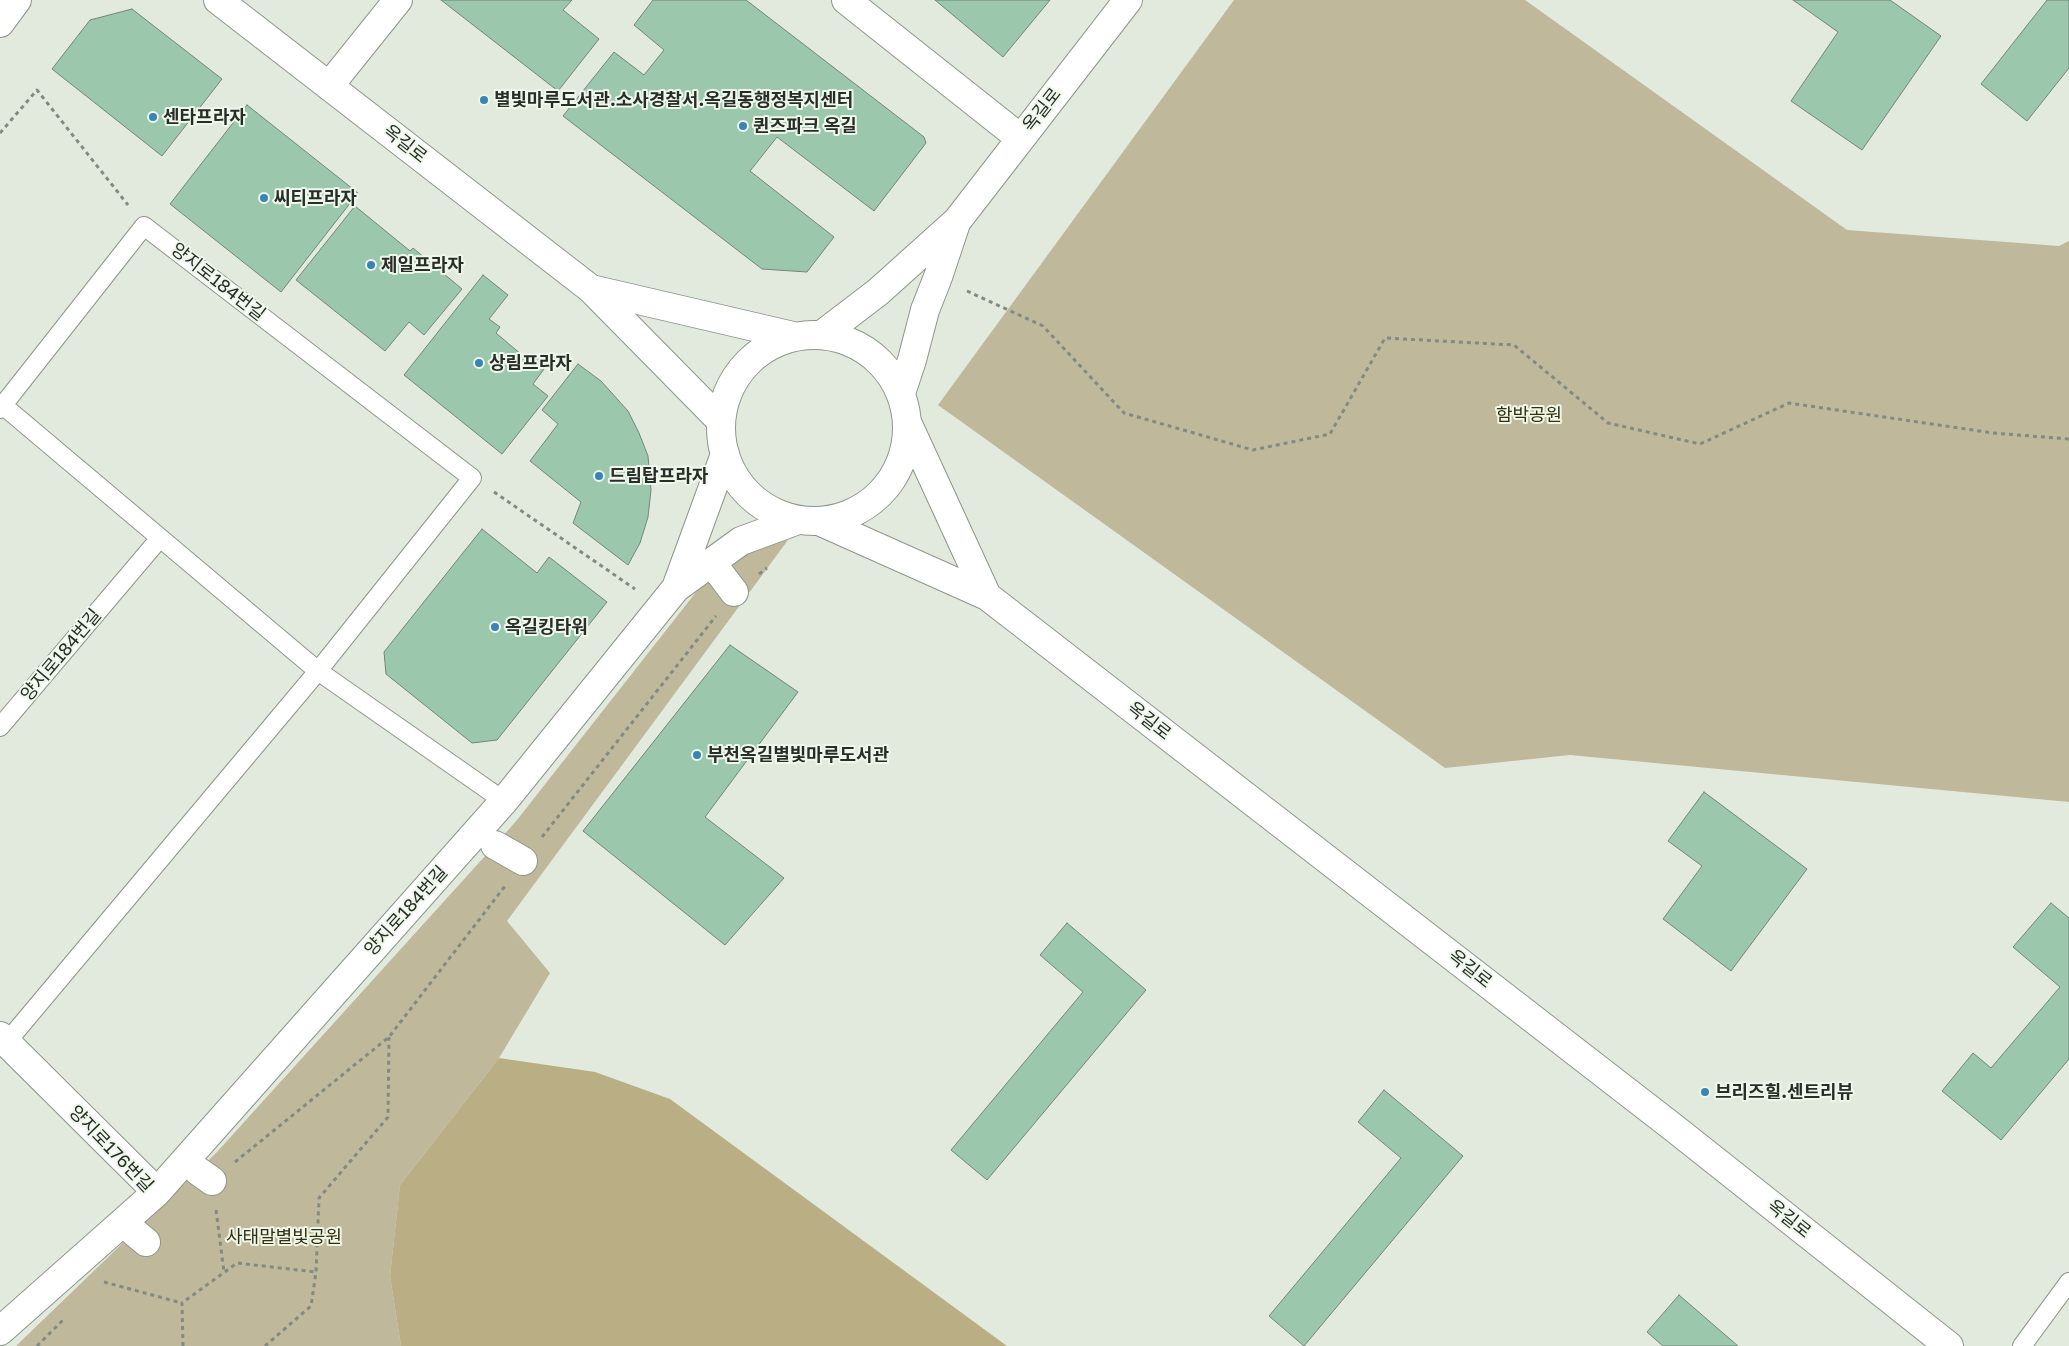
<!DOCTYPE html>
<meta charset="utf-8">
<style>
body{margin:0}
canvas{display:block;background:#e1eadd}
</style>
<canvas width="2069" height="1346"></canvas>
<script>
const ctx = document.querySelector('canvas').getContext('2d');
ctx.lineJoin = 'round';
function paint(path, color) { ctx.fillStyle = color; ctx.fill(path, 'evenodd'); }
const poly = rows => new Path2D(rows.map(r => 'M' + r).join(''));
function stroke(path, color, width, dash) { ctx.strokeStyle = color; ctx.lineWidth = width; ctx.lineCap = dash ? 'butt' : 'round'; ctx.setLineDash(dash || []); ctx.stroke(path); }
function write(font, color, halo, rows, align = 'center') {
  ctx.font = font + ' "Golos Text","Noto Sans KR",sans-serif'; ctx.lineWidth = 4; ctx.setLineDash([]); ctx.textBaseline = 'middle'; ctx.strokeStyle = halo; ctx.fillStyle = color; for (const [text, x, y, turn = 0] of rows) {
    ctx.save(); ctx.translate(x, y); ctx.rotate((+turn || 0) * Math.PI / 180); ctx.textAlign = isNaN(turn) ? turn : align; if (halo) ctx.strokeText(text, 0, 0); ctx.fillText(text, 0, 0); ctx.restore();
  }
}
const green = poly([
 [1234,0,1525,0,1847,230,2059,246,2069,241,2069,802,1570,755,1445,768,938,405],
 [788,540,507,921,550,973,499,1058,400,1185,390,1276,401,1346,16,1346,217,1152,495,845,517,820,700,587,743,550]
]);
const forest = poly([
 [499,1058,595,1072,670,1099,1007,1346,401,1346,390,1276,400,1185]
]);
const building = poly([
 [441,0,572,0,563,10,599,39,558,91,441,0],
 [653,0,746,0,924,137,926,143,874,211,777,137,750,171,834,237,807,272,762,269,563,116,614,52,644,75,664,50,634,25,653,0],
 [935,0,1050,0,1003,57,935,0],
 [1793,0,1890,0,1941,36,1862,150,1791,101,1838,32,1793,0],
 [2047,0,2069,0,2069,68,2027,121,1981,84,2047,0],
 [132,9,222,79,162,156,52,69,90,20,132,9],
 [247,105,358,193,281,292,170,204,247,105],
 [355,206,410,251,413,248,462,289,424,335,409,322,385,351,296,280,355,206],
 [483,275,508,295,489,319,500,327,496,333,529,361,534,354,547,365,533,384,548,396,502,454,404,375,483,275],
 [578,364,601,381,628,411,639,433,648,456,651,490,648,517,640,543,628,565,573,523,581,502,530,461,558,424,542,410,578,364],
 [482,529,537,573,549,557,607,602,497,740,472,743,386,674,384,652,482,529],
 [730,645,798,692,705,817,784,878,725,945,583,831,730,645],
 [1704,792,1807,869,1731,971,1663,919,1702,866,1668,841,1704,792],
 [2051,903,2069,918,2069,1059,2001,1140,1942,1091,1973,1053,1991,1068,2060,987,2013,947,2051,903],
 [1067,923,1146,990,987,1180,951,1150,1083,992,1040,955,1067,923],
 [1384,1090,1463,1156,1304,1346,1269,1316,1401,1158,1358,1122,1384,1090],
 [1679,1295,1738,1346,1663,1346,1647,1332,1679,1295]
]);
const path = poly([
 [0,133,37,90,128,205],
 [967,291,1043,326,1124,413,1253,450,1330,434,1385,338,1514,345,1608,423,1700,444,1789,403,1993,433,2069,439],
 [494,492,635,589],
 [759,574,767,568],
 [542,837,716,616],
 [235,1162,389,1037,505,886],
 [216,1210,224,1272],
 [104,1282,182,1303],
 [37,1346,63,1320],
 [183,1346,182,1303,237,1263,316,1272],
 [265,1346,311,1306,316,1272,319,1198,388,1117,389,1037]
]);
const lane = poly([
 [0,403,318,671,504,801],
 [0,409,144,226,472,478,318,671,6,1043,0,1047],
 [0,727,160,538],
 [2022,1346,2069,1282]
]);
const street = poly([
 [846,0,1020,138],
 [329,86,398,0],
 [823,334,878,292,957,221,1128,0],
 [901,393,912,360,925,310,938,277,956,223],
 [718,571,734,592],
 [676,588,725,454],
 [495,845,523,861],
 [0,1036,157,1192],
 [198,1171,212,1181],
 [134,1232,146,1242],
 [0,1331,157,1192,504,801,676,588,741,541,798,520]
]);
const secondary = poly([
 [218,0,591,289,721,421],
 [0,23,17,0],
 [591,289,793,336],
 '721 428a93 93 0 1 1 186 0a93 93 0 1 1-186 0Z',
 [907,422,987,596],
 [819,521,987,596,1674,1128,1949,1346]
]);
const markers = [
 [484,100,5,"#3a83b7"],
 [153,117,5,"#3a83b7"],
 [743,126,5,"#3a83b7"],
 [264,198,5,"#3a83b7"],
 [371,265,5,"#3a83b7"],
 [479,363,5,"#3a83b7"],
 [599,476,5,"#3a83b7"],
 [495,627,5,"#3a83b7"],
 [697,755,5,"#3a83b7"],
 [1705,1092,5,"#3a83b7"]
];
const poiNames = [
 ["별빛마루도서관.소사경찰서.옥길동행정복지센터",494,100],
 ["센타프라자",163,117],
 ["퀸즈파크 옥길",753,126],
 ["씨티프라자",274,198],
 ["제일프라자",381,265],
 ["상림프라자",489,363],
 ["드림탑프라자",609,476],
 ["옥길킹타워",505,627],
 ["부천옥길별빛마루도서관",707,755],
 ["브리즈힐.센트리뷰",1715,1092]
];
const streetNames = [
 ["옥길로",1042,110,-52],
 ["옥길로",405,144,38],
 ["양지로184번길",218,282,38],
 ["양지로184번길",61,655,-50],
 ["옥길로",1149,721,38],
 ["양지로184번길",406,911,-48],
 ["옥길로",1470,969,38],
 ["양지로176번길",111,1149,46],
 ["옥길로",1789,1219,38]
];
const parkNames = [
 ["함박공원",1529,415],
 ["사태말별빛공원",284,1237]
];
paint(green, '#bfb89b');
paint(forest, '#baaf84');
paint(building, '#9bc7ac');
stroke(building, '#76847b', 1);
stroke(lane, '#8d9689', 20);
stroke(street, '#8d9689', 30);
stroke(secondary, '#8d9689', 30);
stroke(path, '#838a81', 3, [4, 4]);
stroke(lane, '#fff', 18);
stroke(street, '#fff', 28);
stroke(secondary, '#fff', 28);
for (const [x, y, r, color] of markers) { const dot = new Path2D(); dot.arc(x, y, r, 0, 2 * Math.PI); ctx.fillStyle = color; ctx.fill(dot); stroke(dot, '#eef8ea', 2); }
write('bold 18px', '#292d28', '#eef8ea', poiNames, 'left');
write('18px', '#292d28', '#eef8ea', streetNames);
write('18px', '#372e0a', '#eef8ea', parkNames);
</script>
